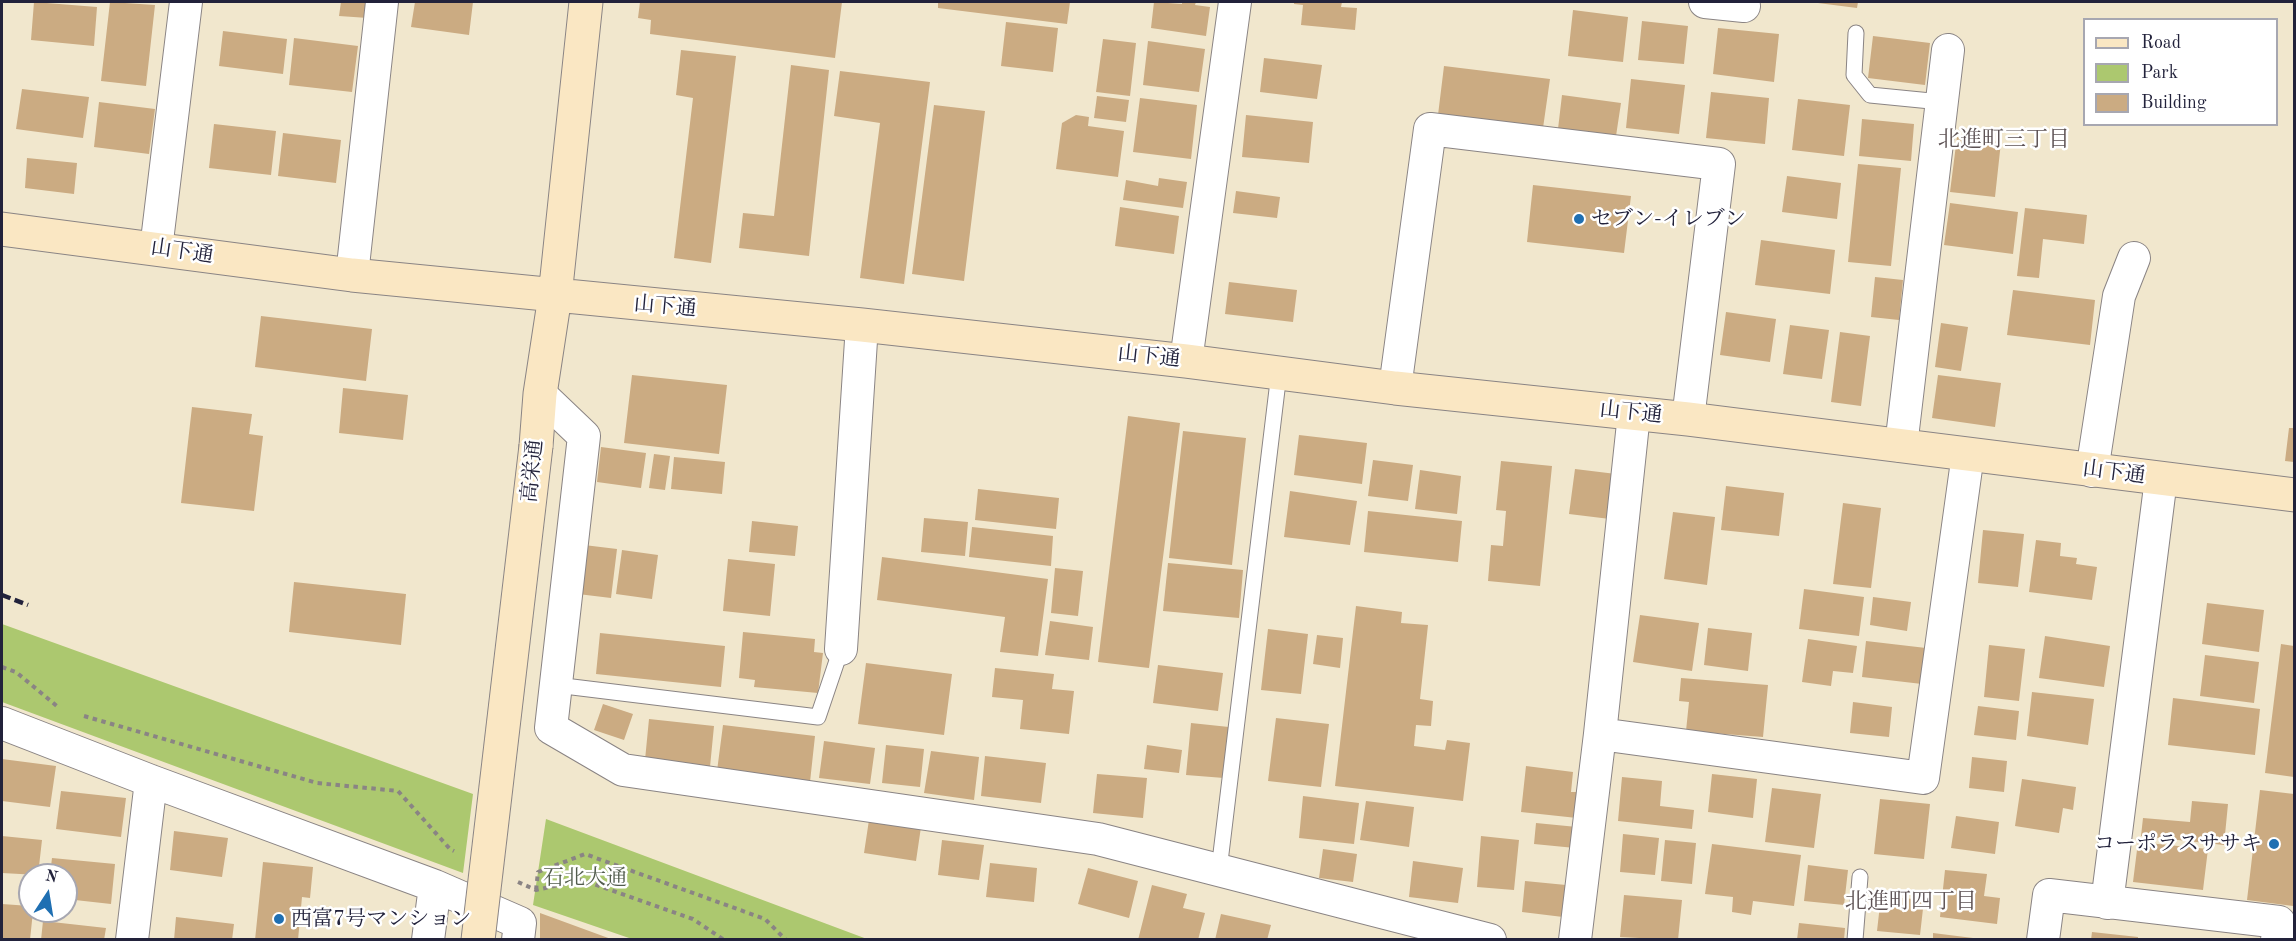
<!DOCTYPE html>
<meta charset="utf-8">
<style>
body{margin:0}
#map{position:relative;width:2296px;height:941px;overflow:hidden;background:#f1e7cd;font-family:"Old Standard TT",serif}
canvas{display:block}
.frame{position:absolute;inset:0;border:3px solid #22223b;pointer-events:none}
.legend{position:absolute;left:2083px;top:18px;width:195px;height:108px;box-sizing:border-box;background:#fff;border:2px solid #a7a7b1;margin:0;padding:8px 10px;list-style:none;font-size:18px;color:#22223b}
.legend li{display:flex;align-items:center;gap:12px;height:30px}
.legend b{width:30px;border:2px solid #a7a7b1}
.north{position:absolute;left:18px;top:863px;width:60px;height:60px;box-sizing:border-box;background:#fff;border:2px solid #a7a7b1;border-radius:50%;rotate:12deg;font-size:16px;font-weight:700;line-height:24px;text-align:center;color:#22223b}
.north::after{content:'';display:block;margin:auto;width:21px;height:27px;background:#1f6fb2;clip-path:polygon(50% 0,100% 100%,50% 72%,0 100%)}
</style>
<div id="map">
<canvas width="2296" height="941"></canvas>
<div class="frame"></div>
<ul class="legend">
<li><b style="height:8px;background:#fae7c3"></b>Road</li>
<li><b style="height:16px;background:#acc86f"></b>Park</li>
<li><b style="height:16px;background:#cbab82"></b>Building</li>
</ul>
<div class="north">N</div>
</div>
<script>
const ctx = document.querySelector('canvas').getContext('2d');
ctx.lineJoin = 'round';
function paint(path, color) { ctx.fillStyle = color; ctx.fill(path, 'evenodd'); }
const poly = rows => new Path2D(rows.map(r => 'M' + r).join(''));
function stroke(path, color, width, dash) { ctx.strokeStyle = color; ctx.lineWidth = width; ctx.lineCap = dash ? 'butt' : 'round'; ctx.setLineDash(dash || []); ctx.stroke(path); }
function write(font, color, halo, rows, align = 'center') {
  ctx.font = font + ' "Old Standard TT","Noto Serif JP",serif'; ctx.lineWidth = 5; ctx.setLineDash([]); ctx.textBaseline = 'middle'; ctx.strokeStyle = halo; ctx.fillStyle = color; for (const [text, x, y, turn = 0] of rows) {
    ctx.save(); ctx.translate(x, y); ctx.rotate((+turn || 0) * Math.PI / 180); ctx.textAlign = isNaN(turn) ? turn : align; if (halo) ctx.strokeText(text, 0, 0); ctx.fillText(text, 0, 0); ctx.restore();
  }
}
const green = poly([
 [2,624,473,794,463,873,2,702],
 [546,819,867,939,632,939,533,905]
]);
const building = poly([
 [34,2,97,7,94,46,31,40],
 [110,2,155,5,146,86,101,81],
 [341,2,370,2,368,18,339,16],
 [415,2,473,2,469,35,411,27],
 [640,2,842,2,835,58,650,34,651,20,638,18],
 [938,2,1070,2,1067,24,938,8],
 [1154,2,1182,4,1182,2,1196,2,1195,5,1210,7,1206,36,1151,28],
 [1294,2,1342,2,1341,7,1357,8,1355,30,1301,25,1303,5,1294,4],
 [1810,2,1858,2,1857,8],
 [1573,10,1628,17,1623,62,1568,56],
 [1642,21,1688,26,1684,64,1638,60],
 [1006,22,1058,28,1053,72,1001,66],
 [1718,28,1779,34,1774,82,1713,74],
 [223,31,287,39,283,74,219,66],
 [1873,36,1930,43,1925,85,1868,78],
 [294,38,358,46,352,92,289,85],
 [1103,39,1136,43,1130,96,1096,92],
 [1148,41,1205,49,1199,92,1143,85],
 [681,50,736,56,711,263,674,258,693,98,676,95],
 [1264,58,1322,65,1317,99,1260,92],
 [791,65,829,70,809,256,739,248,743,213,774,216],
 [1444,66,1550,79,1543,128,1438,115],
 [840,71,930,82,904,284,860,278,880,123,834,116],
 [1631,79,1685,85,1679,134,1626,128],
 [22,89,89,97,83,138,16,129],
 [1711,92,1769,98,1765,144,1706,138],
 [1562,95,1621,103,1616,136,1558,129],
 [1097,96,1129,100,1126,122,1094,118],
 [1140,98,1197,105,1191,159,1133,152],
 [1798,99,1850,105,1844,156,1792,150],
 [99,102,155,109,149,154,94,147],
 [934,105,985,111,964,281,912,274],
 [1076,115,1089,117,1088,126,1124,131,1118,177,1056,169,1062,123],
 [1246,115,1313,122,1309,163,1242,157],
 [1862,119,1914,124,1911,161,1859,156],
 [214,124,276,131,271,175,209,168],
 [283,133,341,140,336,183,278,176],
 [1957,137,2001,142,1995,197,1950,192],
 [27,158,77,163,74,194,25,188],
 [1858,164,1901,168,1891,266,1848,262],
 [1787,176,1841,183,1837,219,1782,212],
 [1159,178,1187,182,1183,208,1123,200,1126,180,1158,186],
 [1533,185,1631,196,1624,253,1527,242],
 [1236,191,1280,197,1277,218,1233,213],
 [1950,203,2018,212,2013,254,1944,245],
 [1120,207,1179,216,1174,254,1115,246],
 [2025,208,2087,215,2084,244,2043,239,2039,278,2017,276],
 [1761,240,1835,250,1830,294,1755,285],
 [1875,277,1903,280,1899,320,1871,317],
 [1229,282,1297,290,1293,322,1225,314],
 [2013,290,2095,300,2090,345,2007,335],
 [1726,312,1776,319,1770,362,1720,355],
 [261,316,372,329,366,381,255,367],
 [1941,323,1968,327,1961,371,1935,367],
 [1790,325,1829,330,1822,379,1783,374],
 [1840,332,1870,336,1861,406,1831,402],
 [632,375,727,385,719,454,624,443],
 [1938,375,2001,383,1995,427,1932,418],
 [343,388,408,395,403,440,339,433],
 [192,407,252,414,249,434,263,436,254,511,181,503],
 [1128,416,1180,423,1149,668,1098,662],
 [2289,428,2294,428,2294,462,2285,461],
 [1183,431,1246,438,1232,565,1169,558],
 [1299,435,1367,443,1362,484,1294,475],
 [601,447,646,453,641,488,597,482],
 [654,454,670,456,665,490,649,488],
 [674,457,725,462,722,494,671,489],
 [1373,460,1413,465,1408,501,1368,496],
 [1501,461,1552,466,1540,586,1488,581,1491,545,1503,546,1506,511,1496,510],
 [1575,469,1616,474,1610,519,1569,514],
 [1420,470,1461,476,1457,514,1415,509],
 [1726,486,1784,493,1779,536,1721,530],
 [978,489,1059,498,1056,529,975,520],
 [1290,491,1357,501,1350,545,1284,537],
 [1843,503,1881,508,1871,588,1833,584],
 [1368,511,1462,521,1458,562,1364,552],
 [1673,512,1715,517,1707,585,1664,579],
 [924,518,968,522,965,556,921,552],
 [752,521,798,526,795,556,749,552],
 [972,527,1053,536,1051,566,969,557],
 [1983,530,2024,534,2018,587,1978,583],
 [2036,540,2061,543,2060,556,2077,558,2076,564,2097,567,2092,600,2029,592],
 [584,545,617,549,611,598,578,594],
 [622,550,658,555,652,599,616,594],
 [882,557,1048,579,1038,656,1000,652,1005,617,877,600],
 [728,559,775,564,770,616,723,611],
 [1168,563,1243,570,1239,618,1163,611],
 [1055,568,1083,571,1078,616,1051,613],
 [294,582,406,594,401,645,289,632],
 [1804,589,1864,597,1859,636,1799,629],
 [1873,597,1911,602,1907,631,1870,625],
 [2207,603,2264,610,2259,652,2202,644],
 [1356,606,1402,612,1401,623,1428,625,1420,699,1433,701,1431,726,1416,725,1414,746,1445,750,1447,740,1470,743,1463,801,1335,786],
 [1640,615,1699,623,1692,671,1633,662],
 [1050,621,1093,627,1089,660,1045,655],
 [1708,628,1752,633,1748,671,1704,665],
 [1268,629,1308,634,1301,694,1261,690],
 [743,632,815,639,814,652,823,653,818,693,754,687,755,680,739,678],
 [600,633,725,646,721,687,596,674],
 [1317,635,1343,638,1340,668,1313,664],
 [2045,636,2110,646,2104,687,2039,678],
 [1808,639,1857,646,1853,673,1833,671,1831,686,1802,682],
 [1866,641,1926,648,1922,684,1862,677],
 [2281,644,2294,646,2294,777,2265,773],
 [1989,645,2025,649,2019,701,1984,697],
 [2205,655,2259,662,2254,703,2200,696],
 [866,663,952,674,944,735,858,724],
 [1158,665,1223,673,1218,711,1153,703],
 [995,668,1054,674,1052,689,1074,691,1069,734,1020,729,1023,700,992,697],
 [1681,678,1768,685,1763,737,1686,731,1689,702,1679,701],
 [2032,692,2094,699,2088,745,2027,736],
 [2173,698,2260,709,2255,755,2168,745],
 [1853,702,1892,707,1889,737,1850,733],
 [603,704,633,714,624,740,594,730],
 [1978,706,2019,711,2016,740,1974,735],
 [1276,718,1329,724,1321,787,1268,781],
 [649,719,714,726,710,767,645,760],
 [1191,723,1229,727,1224,778,1186,775],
 [723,725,815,736,810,782,717,771],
 [824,741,875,748,870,784,819,778],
 [886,745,924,749,920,787,882,783],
 [1147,745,1182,750,1179,773,1144,769],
 [931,751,979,757,974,800,924,793],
 [985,756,1046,763,1041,803,981,796],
 [1972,757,2007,761,2004,792,1969,788],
 [2,759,56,766,50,807,2,801],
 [1526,766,1573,772,1571,792,1580,792,1577,818,1521,812],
 [1097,774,1147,778,1143,818,1093,813],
 [1712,774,1757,779,1753,818,1708,812],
 [1622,777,1662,781,1660,806,1694,810,1692,829,1618,821],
 [2022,779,2076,787,2073,810,2063,808,2059,833,2015,826],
 [1772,788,1821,794,1814,848,1765,842],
 [2260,790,2294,794,2293,906,2247,900],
 [61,791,126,798,121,837,56,829],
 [1303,796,1359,803,1354,844,1299,838],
 [1880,799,1930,804,1924,859,1874,854],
 [1366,801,1414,807,1409,847,1360,840],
 [2192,801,2228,804,2224,845,2141,836,2143,818,2190,822],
 [1956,816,1999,822,1995,854,1951,848],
 [869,820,921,827,916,861,864,853],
 [1536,823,1577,827,1575,848,1534,844],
 [174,831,228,838,222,877,170,870],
 [1623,834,1659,838,1655,875,1620,872],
 [2,836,42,840,38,875,2,873],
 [1481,836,1519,840,1514,890,1477,887],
 [942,840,984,845,979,880,938,875],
 [1665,840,1696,843,1692,884,1661,881],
 [2138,842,2208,849,2203,890,2133,882],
 [1712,844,1801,855,1794,906,1753,901,1751,915,1732,912,1733,897,1705,894],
 [1323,849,1357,854,1353,882,1319,878],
 [52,858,115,864,111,904,66,899,66,875,50,875],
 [1413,861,1463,868,1458,903,1409,897],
 [263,862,313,867,310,898,302,897,298,940,255,940],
 [990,863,1037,868,1034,902,986,897],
 [1808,865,1848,870,1844,905,1804,901],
 [1088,868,1138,881,1129,918,1078,904],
 [1945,870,1987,874,1984,896,2000,898,1997,924,1940,917],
 [1525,881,1566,885,1563,917,1522,912],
 [1152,885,1187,894,1183,908,1205,913,1198,940,1138,940],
 [1624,895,1682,900,1678,940,1620,937],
 [1881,896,1924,900,1920,935,1877,931],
 [2,904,30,906,30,911,33,911,30,940,2,940],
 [540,913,611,939,611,940,540,940],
 [1221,914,1271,925,1267,940,1215,940],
 [176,917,234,924,232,940,174,940],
 [43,921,106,928,104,940,41,940],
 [1799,923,1845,928,1844,940,1797,940],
 [2092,932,2138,937,2138,940,2091,940],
 [1933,933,1973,938,1973,940,1933,940]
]);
const path = poly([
 [2,667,16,672,58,707],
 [84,716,317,783,398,791,450,849,454,851],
 [518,882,536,890,582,880,693,919,724,940],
 [536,890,538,872,585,854,765,919,786,940]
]);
const lane = poly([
 [1856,33,1854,75,1870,95,1941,102],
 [556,685,818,717,841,649],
 [1219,870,1279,373],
 [1855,940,1860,877]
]);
const street = poly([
 [1705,2,1744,6],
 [156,249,186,2],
 [352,275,382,2],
 [1186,361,1235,2],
 [1395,388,1430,129,1719,164,1688,419],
 [540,394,584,436,551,728,623,770,1098,839,1490,940],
 [1901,446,1948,50],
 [2092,471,2119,296,2134,258],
 [841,649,862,325],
 [2,723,151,781,435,886,520,923,518,940],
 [1600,734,1923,778,1968,454],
 [2107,903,2161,479],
 [132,940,151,781],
 [428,940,435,886],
 [1575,940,1600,734,1634,414],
 [2043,940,2049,895,2279,922,2277,940]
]);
const secondary = poly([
 [2,229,352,275,862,325,1186,361,1395,388,1688,419,2294,495],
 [536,446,540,394,555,296,586,2]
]);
const rail = poly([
 [2,595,28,605]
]);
const secondaryBridge = poly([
 [478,940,536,446]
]);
const markers = [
 [1579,219,6,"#1f6fb2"],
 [2274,844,6,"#1f6fb2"],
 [279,919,6,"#1f6fb2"]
];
const poiNames = [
 ["セブン-イレブン",1591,219],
 ["コーポラスササキ",2262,844,"right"],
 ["西富7号マンション",291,919]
];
const streetNames = [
 ["山下通",182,252,8],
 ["山下通",665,307,5],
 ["山下通",1149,357,6],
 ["山下通",1631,413,6],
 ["高栄通",533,471,-84],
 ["山下通",2114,473,7]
];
const parkNames = [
 ["石北大通",585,878]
];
const neighbourhoodNames = [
 ["北進町三丁目",2004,140],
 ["北進町四丁目",1911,902]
];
paint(green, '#acc86f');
paint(building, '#cbab82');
stroke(lane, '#8a8484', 17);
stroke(street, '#8a8484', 34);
stroke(secondary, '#8a8484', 35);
stroke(path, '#8a8484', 4, [4.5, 4.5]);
stroke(lane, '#fff', 15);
stroke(street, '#fff', 32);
stroke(secondary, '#fae7c3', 33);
stroke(rail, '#22223b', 4.5, [9, 4.5]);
stroke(secondaryBridge, '#8a8484', 35, []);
stroke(secondaryBridge, '#fae7c3', 33);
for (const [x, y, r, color] of markers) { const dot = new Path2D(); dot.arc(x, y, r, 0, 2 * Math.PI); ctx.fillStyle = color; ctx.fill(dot); stroke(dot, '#fff', 2); }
write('21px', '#22223b', '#fff', poiNames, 'left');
write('21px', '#22223b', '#fff', streetNames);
write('21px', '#525c4d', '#fff', parkNames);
write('22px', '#5d5254', '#fff', neighbourhoodNames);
</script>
